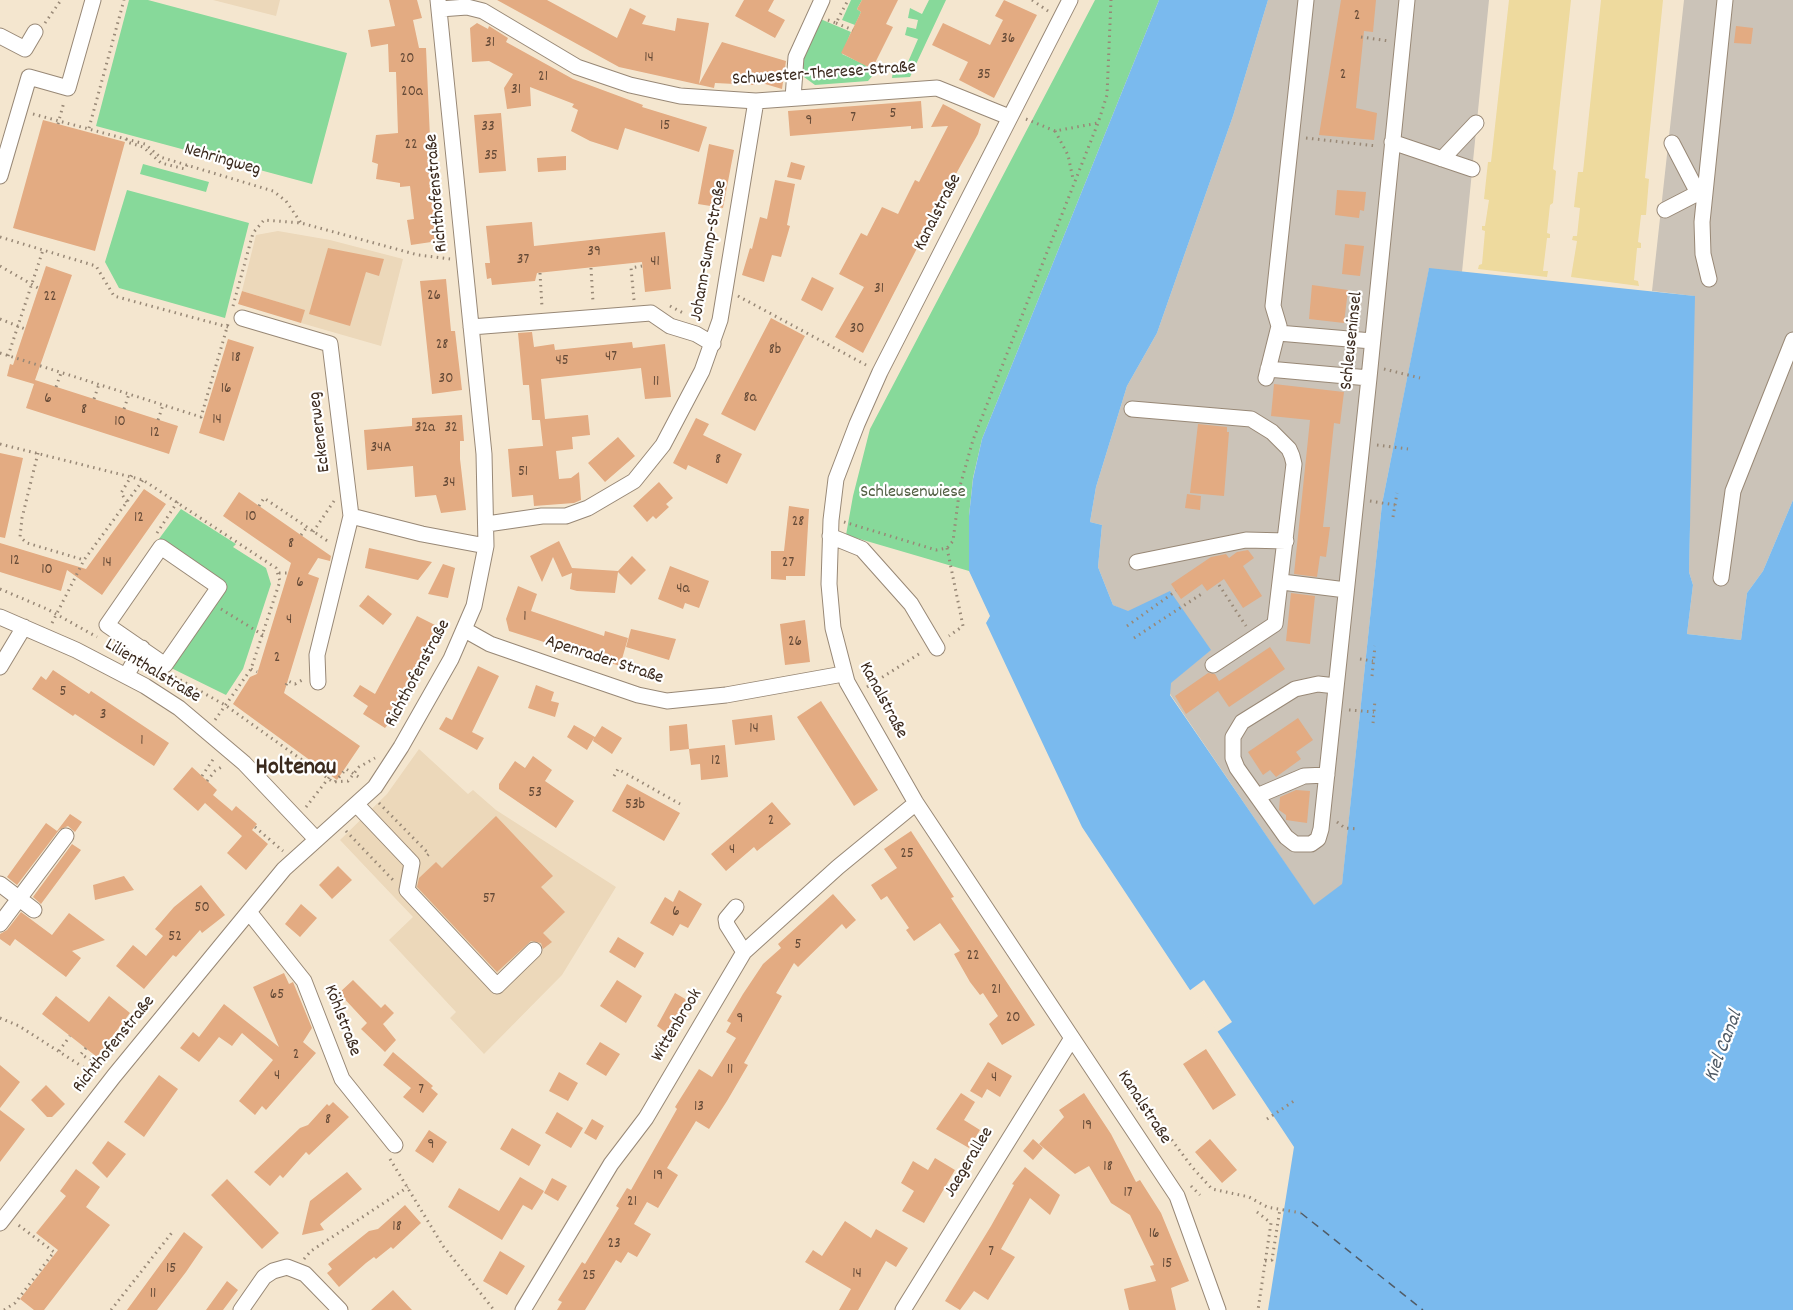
<!DOCTYPE html>
<meta charset="utf-8">
<style>
body{margin:0}
canvas{display:block;background:#f4e6cf}
</style>
<canvas width="1793" height="1310"></canvas>
<script>
const ctx = document.querySelector('canvas').getContext('2d');
ctx.lineJoin = 'round';
function paint(path, color) { ctx.fillStyle = color; ctx.fill(path, 'evenodd'); }
const poly = rows => new Path2D(rows.map(r => 'M' + r).join(''));
function stroke(path, color, width, dash) { ctx.strokeStyle = color; ctx.lineWidth = width; ctx.lineCap = dash ? 'butt' : 'round'; ctx.setLineDash(dash || []); ctx.stroke(path); }
function write(font, color, halo, rows, align = 'center') {
  ctx.font = font + ' Dekko,sans-serif'; ctx.lineWidth = 4.5; ctx.setLineDash([]); ctx.textBaseline = 'middle'; ctx.strokeStyle = halo; ctx.fillStyle = color; for (const [text, x, y, turn = 0] of rows) {
    ctx.save(); ctx.translate(x, y); ctx.rotate((+turn || 0) * Math.PI / 180); ctx.textAlign = isNaN(turn) ? turn : align; if (halo) ctx.strokeText(text, 0, 0); ctx.fillText(text, 0, 0); ctx.restore();
  }
}
const built = poly([
 [213,0,280,0,276,16],
 [278,231,330,240,403,259,381,346,301,323,304,310,242,291,256,235],
 [419,749,468,794,473,790,496,810,616,887,562,975,484,1054,450,1018,456,1012,389,940,413,917,340,840,387,794]
]);
const industrial = poly([
 [1268,0,1489,0,1462,272,1429,269,1382,504,1342,885,1314,906,1170,694,1170,683,1210,650,1113,605,1098,567,1102,525,1090,522,1096,487,1127,386,1157,333,1233,116],
 [1684,0,1793,0,1793,500,1763,571,1747,593,1741,640,1687,634,1693,585,1689,572,1694,296,1652,291]
]);
const green = poly([
 [129,0,148,0,347,53,312,184,96,126],
 [851,0,862,0,857,9,861,12,855,25,842,20],
 [929,0,946,0,910,77,892,78,894,64,905,69,918,39,905,35,907,27,916,29,918,20,908,18,910,8,922,14],
 [1095,0,1159,0,982,439,973,478,969,516,969,571,846,535,853,496,870,429],
 [818,18,851,32,842,54,872,68,874,66,879,68,868,81,815,85,804,77,801,59],
 [143,164,209,182,206,192,140,174],
 [127,190,249,223,225,318,119,288,105,262],
 [181,509,236,544,233,547,266,568,271,584,243,669,226,695,165,665,219,587,156,543]
]);
const sand = poly([
 [1509,0,1571,0,1553,169,1556,171,1553,203,1550,205,1547,233,1550,234,1550,238,1547,238,1543,271,1548,271,1547,277,1478,269,1479,265,1482,264,1485,231,1482,230,1482,226,1485,226,1489,200,1484,199,1488,162,1491,162],
 [1601,0,1663,0,1645,178,1649,179,1646,215,1641,215,1638,242,1641,243,1641,248,1637,248,1634,280,1638,281,1639,286,1571,277,1577,241,1572,240,1573,236,1577,236,1580,208,1574,207,1578,172,1583,172]
]);
const water = poly([
 [1159,0,1268,0,1233,116,1157,333,1127,386,1096,487,1090,522,1102,525,1098,567,1113,605,1128,611,1170,591,1211,650,1171,683,1170,695,1314,905,1342,884,1382,504,1429,268,1695,296,1689,572,1693,585,1687,634,1741,640,1747,593,1763,571,1793,500,1793,1310,1268,1310,1294,1147,1082,827,986,623,990,616,969,571,969,516,973,479,982,439]
]);
const pier = poly([
 [1204,980,1232,1022,1217,1032,1189,991]
]);
const ferry = poly([
 [1301,1213,1423,1310]
]);
const building = poly([
 [389,0,417,0,422,18,413,20,419,48,426,48,430,138,434,138,436,154,432,155,439,205,434,206,438,241,411,245,407,220,414,219,410,186,400,187,400,183,376,179,378,164,372,162,376,135,398,133,396,72,389,72,388,44,371,47,368,30,395,26],
 [497,0,547,0,617,38,630,8,646,16,642,24,675,31,677,18,709,23,699,84,722,42,786,61,782,89,755,81,755,85,715,83,714,88,619,67],
 [744,0,774,0,768,11,785,20,775,38,735,16],
 [862,0,898,0,886,24,893,27,872,69,841,53,861,12,857,9],
 [1004,0,1037,15,994,98,959,80,968,62,932,45,943,23,990,45,1003,20,995,16],
 [1341,0,1376,0,1373,32,1364,31,1356,108,1377,113,1374,140,1319,135],
 [477,23,488,29,489,26,508,38,506,42,573,79,643,105,642,107,707,127,699,152,625,128,618,150,590,141,571,131,578,110,572,107,574,104,530,87,531,106,507,109,504,88,513,74,489,61,472,62,470,28],
 [1736,26,1753,28,1751,44,1734,43],
 [921,101,923,128,911,129,911,126,790,136,788,111],
 [943,104,981,124,978,134,946,192,950,194,932,228,928,227,863,353,835,337,864,287,839,274,861,233,867,236,882,207,898,214,915,180,919,182,948,126,931,127],
 [501,113,506,171,479,173,474,115],
 [43,120,125,142,95,251,13,228],
 [709,144,734,150,723,208,698,204],
 [566,156,566,170,538,172,537,158],
 [791,162,805,166,801,180,787,177],
 [775,180,795,184,787,225,790,226,781,257,772,255,764,282,742,275,750,248,752,249,760,217,767,219],
 [1337,190,1366,192,1364,211,1360,210,1359,218,1335,215],
 [532,222,534,246,665,232,671,289,645,292,642,262,537,273,535,281,492,285,491,278,487,279,485,263,490,263,486,226],
 [1345,244,1364,246,1360,276,1342,274],
 [328,248,384,259,379,276,366,272,350,326,309,314],
 [46,266,72,275,35,380,178,426,169,454,26,408,34,384,7,376,10,364,13,365],
 [812,277,834,288,822,311,801,300],
 [446,279,451,331,455,331,462,390,432,394,420,281],
 [1312,285,1348,290,1344,323,1309,319],
 [242,291,305,310,301,323,238,304],
 [771,318,805,336,755,431,721,414],
 [532,332,534,347,554,344,555,350,632,342,633,348,665,344,671,397,645,399,641,368,541,379,545,419,588,415,590,435,572,437,573,449,556,451,559,479,571,478,579,472,581,500,574,503,534,506,533,495,512,497,508,449,543,446,540,420,532,420,529,385,523,385,518,333],
 [228,339,254,347,224,441,199,433],
 [1274,384,1344,392,1340,424,1334,423,1326,499,1323,527,1330,527,1326,557,1320,556,1317,577,1294,574,1310,420,1271,416],
 [462,415,464,441,460,441,460,459,466,510,441,513,436,495,415,497,413,466,367,470,364,430,412,426,412,418],
 [696,418,709,424,703,435,742,454,727,484,688,465,686,470,673,463],
 [1198,424,1227,427,1227,432,1229,432,1224,496,1190,493],
 [618,437,635,456,605,482,588,463],
 [0,453,23,458,5,538,0,537],
 [659,482,673,498,666,504,669,507,656,519,653,516,647,522,633,506],
 [144,489,166,504,102,595,67,570,61,591,0,572,0,543,86,569],
 [239,492,331,556,330,561,318,558,308,574,319,578,284,693,360,746,337,780,233,704,250,677,257,674,291,563,223,516],
 [1187,494,1201,496,1200,510,1185,508],
 [789,506,809,509,805,576,786,576,786,580,771,579,771,551,784,551],
 [559,541,572,568,618,571,632,556,646,570,631,585,618,572,615,593,577,591,570,589,572,573,562,577,553,557,542,582,530,556],
 [369,548,432,562,418,580,365,568],
 [1248,550,1254,558,1243,566,1262,596,1243,608,1224,579,1207,591,1202,584,1181,599,1171,584,1211,557,1226,554,1229,558,1237,552],
 [443,564,455,568,448,598,428,594],
 [670,566,709,581,699,608,685,603,683,609,658,599],
 [518,586,537,594,531,611,604,636,605,631,628,638,620,666,509,631,506,619],
 [1291,593,1315,596,1310,644,1286,641],
 [368,595,392,614,383,625,359,606],
 [417,616,439,627,397,708,400,710,385,728,363,714,368,706,353,696,360,685,375,694],
 [805,620,810,662,785,665,780,624],
 [631,629,676,639,669,660,626,647],
 [1270,647,1285,669,1229,707,1218,691,1186,714,1175,696,1208,673,1215,674,1219,681],
 [478,666,499,676,472,732,484,738,477,750,439,729,446,717,452,720],
 [53,670,89,694,91,691,169,743,154,766,75,714,73,716,32,689,41,676,46,680],
 [536,685,554,692,551,701,559,703,555,717,528,708],
 [821,701,878,790,854,806,797,717],
 [772,715,775,740,735,745,732,720],
 [1298,718,1313,740,1296,752,1301,759,1276,777,1270,770,1263,775,1248,752],
 [687,724,689,749,670,751,669,726],
 [574,725,595,737,602,726,622,738,612,754,593,741,594,738,587,750,567,737],
 [725,745,728,777,701,780,700,764,691,765,689,749],
 [533,756,552,770,545,781,574,801,556,828,499,789,499,784,515,761,525,768],
 [192,767,217,790,213,795,232,811,236,806,257,824,252,830,268,844,246,870,227,853,242,836,205,803,198,811,173,789],
 [627,784,680,813,664,841,612,811],
 [1296,790,1310,791,1307,823,1286,820,1286,815,1279,810,1280,797],
 [772,802,791,824,757,851,754,847,726,871,711,854],
 [70,814,82,822,75,832,68,826,59,830,17,885,7,877,46,823,57,831],
 [496,816,553,876,541,887,565,912,543,933,552,942,543,949,541,943,531,941,497,972,417,887,419,878,436,862,442,868],
 [911,831,954,897,951,898,1035,1025,1002,1045,989,1024,998,1016,983,993,980,995,970,982,954,954,960,951,940,923,914,941,906,930,909,928,887,896,881,900,871,885,897,868,884,849],
 [72,844,81,850,41,904,33,897],
 [338,866,352,880,332,899,319,885],
 [124,876,134,890,95,900,93,885],
 [201,885,225,915,202,933,200,930,176,957,173,955,144,989,116,966,133,945,146,956,163,936,155,929,174,907],
 [679,890,702,904,688,928,680,924,673,936,650,923,665,897,673,902],
 [833,894,856,920,846,929,842,924,798,967,794,963,776,993,782,996,744,1063,748,1065,727,1101,709,1129,696,1121,667,1168,678,1175,658,1208,647,1202,634,1224,651,1234,637,1257,628,1252,621,1263,616,1260,585,1310,557,1310,562,1302,558,1300,582,1262,585,1264,619,1208,616,1206,627,1188,631,1190,677,1109,675,1107,699,1069,712,1077,736,1038,726,1032,731,1023,727,1021,743,994,763,964,781,948,778,944],
 [301,904,317,918,300,937,285,924],
 [21,912,52,935,69,913,105,940,72,951,81,958,66,977,15,939,10,946,0,939,0,934,7,930],
 [618,937,644,953,635,968,609,952],
 [284,973,289,984,293,982,312,1028,303,1042,316,1053,266,1110,262,1106,255,1115,239,1101,273,1060,242,1033,232,1046,219,1037,199,1062,180,1048,193,1032,199,1037,224,1004,279,1047,253,987],
 [353,980,381,1008,385,1004,394,1013,383,1024,396,1040,385,1052,361,1029,367,1023,339,993],
 [617,980,642,996,626,1023,600,1006],
 [675,993,687,1000,668,1034,657,1026],
 [56,996,89,1022,109,996,130,1013,97,1057,42,1014],
 [600,1042,620,1054,606,1076,586,1064],
 [1206,1049,1236,1095,1213,1110,1183,1064],
 [393,1052,433,1086,431,1088,438,1094,423,1113,403,1097,411,1088,383,1065],
 [988,1062,1012,1076,1000,1097,987,1089,982,1098,970,1091],
 [0,1065,20,1082,0,1108],
 [559,1072,578,1083,568,1101,549,1091],
 [159,1075,178,1089,144,1137,124,1122],
 [46,1085,65,1104,52,1117,47,1117,31,1100],
 [961,1093,975,1102,964,1120,980,1130,969,1148,936,1129],
 [1084,1093,1111,1134,1136,1182,1140,1180,1161,1213,1189,1281,1171,1288,1176,1310,1129,1310,1124,1289,1156,1281,1150,1266,1154,1265,1130,1215,1111,1203,1089,1166,1075,1174,1039,1144,1064,1117,1059,1110],
 [333,1102,349,1117,309,1155,306,1152,283,1178,280,1175,270,1186,254,1172,300,1128,308,1125,327,1104,329,1106],
 [0,1110,25,1129,0,1162],
 [557,1112,583,1128,571,1148,545,1133],
 [592,1119,604,1126,596,1140,584,1133],
 [512,1128,541,1145,529,1166,500,1149],
 [429,1130,447,1142,433,1163,415,1151],
 [1033,1139,1043,1148,1033,1160,1023,1151],
 [1210,1139,1237,1170,1222,1183,1195,1152],
 [108,1141,126,1154,107,1178,92,1163],
 [935,1158,955,1170,924,1223,902,1211,914,1191,901,1183,913,1161,928,1170],
 [1025,1167,1060,1195,1050,1215,1030,1198,1001,1249,1015,1257,988,1300,974,1291,960,1310,945,1301,991,1226,1014,1185,1012,1184],
 [76,1169,100,1187,86,1207,110,1225,44,1310,34,1310,20,1299,58,1250,36,1233,66,1196,60,1191],
 [347,1172,362,1189,320,1224,324,1230,302,1235,310,1201],
 [520,1177,544,1191,532,1210,523,1205,502,1240,448,1207,459,1188,499,1211],
 [552,1178,567,1186,558,1201,544,1193],
 [227,1179,279,1233,262,1249,211,1195],
 [405,1205,421,1223,393,1249,391,1247,376,1259,374,1257,366,1263,339,1287,327,1273,332,1269,328,1264,369,1231,378,1229],
 [845,1221,871,1238,876,1229,908,1248,896,1267,886,1261,858,1310,839,1310,851,1289,805,1262,813,1250,822,1256],
 [184,1232,203,1247,186,1272,157,1310,127,1310],
 [500,1251,525,1266,507,1295,483,1281],
 [227,1281,238,1290,223,1310,206,1310],
 [393,1290,412,1310,371,1310]
]);
const path = poly([
 [1032,0,1048,11],
 [828,20,836,23,848,0],
 [45,23,61,0],
 [836,23,853,30],
 [1361,37,1389,41],
 [33,114,126,139,127,142,143,147,161,163,185,169,187,165],
 [1026,119,1055,131,1098,123],
 [58,124,64,102],
 [89,128,124,0],
 [1055,131,1068,155,1073,179],
 [1306,138,1377,146],
 [126,139,145,144,160,157,273,191,286,201,301,223],
 [0,237,96,266,114,296,228,327],
 [0,266,38,288],
 [591,268,593,302],
 [540,273,542,307],
 [738,296,866,365],
 [634,300,631,268,642,266],
 [233,306,253,233,264,220,301,223,418,255,450,259],
 [670,306,685,314],
 [0,319,25,329],
 [0,353,201,417,228,324],
 [8,356,43,250],
 [1384,369,1420,378],
 [56,387,61,373],
 [94,399,99,384],
 [124,409,129,394],
 [158,420,163,405],
 [0,444,143,480,276,568,280,581,251,669,215,720],
 [1377,445,1408,449],
 [38,453,22,518,20,537,27,543,84,560],
 [1370,501,1395,505],
 [127,502,121,493,132,475],
 [259,506,264,498,329,542],
 [1393,517,1397,493],
 [844,522,936,550,947,548,953,541,960,486,973,440,1098,123,1107,95,1111,0],
 [313,532,334,501],
 [157,533,178,501],
 [301,535,307,527],
 [947,548,963,626,949,636],
 [279,573,287,573],
 [1219,585,1246,626],
 [0,589,47,609,97,637],
 [221,609,263,635],
 [52,623,84,560,143,480],
 [1127,626,1176,591],
 [1134,638,1203,593],
 [1360,659,1373,661],
 [251,669,257,672],
 [1372,676,1375,646],
 [175,677,225,705,333,782,348,781,359,767,375,758],
 [286,685,288,681,295,684,304,679],
 [867,687,922,652],
 [1349,710,1374,712],
 [1373,723,1375,700],
 [202,776,214,758],
 [614,776,618,769,680,804],
 [207,781,215,771,223,766],
 [335,782,346,769,362,779],
 [379,803,429,854,424,858],
 [306,807,331,775],
 [1337,822,1345,828,1358,829],
 [255,827,283,851],
 [346,831,393,880],
 [0,1018,19,1026,97,1076],
 [86,1048,81,1054,103,1069],
 [59,1051,70,1036],
 [1137,1109,1145,1104,1192,1167,1212,1189,1249,1197,1267,1207,1301,1213],
 [1267,1119,1294,1101],
 [390,1159,443,1246,494,1310],
 [1191,1186,1200,1195],
 [1257,1212,1271,1223,1258,1310],
 [304,1259,311,1251,408,1187],
 [1265,1261,1272,1260,1280,1209],
 [4,1310,15,1303,54,1252,17,1224],
 [111,1310,174,1230]
]);
const minor = poly([
 [1070,0,880,372,857,424,836,479,831,520,829,584,833,628,847,682,916,803,1177,1196,1218,1310],
 [440,9,467,7,483,11,577,67,630,85,680,96,756,101,937,88,1009,117],
 [0,36,25,49,35,32],
 [793,98,796,57,822,0],
 [1392,142,1472,169],
 [1672,143,1698,193],
 [1442,159,1476,123],
 [0,176,29,77,68,88,93,0],
 [1665,210,1698,193,1704,194],
 [1709,279,1703,254,1702,222,1725,0],
 [242,318,330,344,351,516,317,655,318,682],
 [471,327,651,313,670,326,696,334,713,344],
 [1278,333,1372,341],
 [1268,369,1369,378],
 [1266,378,1279,326,1273,306,1306,0],
 [1132,409,1251,419,1272,432,1289,449,1292,456,1294,464,1275,624,1213,665],
 [351,516,422,534,486,546],
 [487,524,542,516,566,516,588,508,634,481,663,445,702,371,720,320,756,101],
 [830,536,862,549,911,604,937,648],
 [161,547,219,587,165,665,107,625,161,547],
 [1137,562,1246,540,1286,541],
 [1721,578,1733,491,1793,340],
 [1282,582,1346,590],
 [0,617,76,650,145,686,179,708,244,763,316,839],
 [465,630,490,644,562,669,638,695,667,701,726,695,843,674],
 [0,667,24,627],
 [126,676,142,648],
 [1336,686,1318,684,1295,689,1242,722,1233,737,1233,758,1237,768,1286,837,1295,844,1311,844,1318,839,1321,829,1369,378,1407,0],
 [1257,796,1304,776,1327,775],
 [357,805,412,863,407,890,497,986,534,950],
 [0,884,34,910],
 [736,907,726,919,727,925,744,952],
 [249,912,304,981,342,1079,395,1145],
 [0,924,66,836],
 [0,1223,114,1076,284,869,375,787,401,747,451,659,474,606,486,546,484,454,438,0],
 [241,1310,264,1277,273,1271,287,1267,305,1274,340,1310],
 [523,1310,611,1164,646,1118,744,952,838,867,916,803],
 [903,1310,1072,1038]
]);
const numberNames = [
 ["2",1357,17],
 ["36",1008,40],
 ["31",490,44],
 ["14",649,59],
 ["20",407,60],
 ["35",984,76],
 ["2",1343,76],
 ["21",543,78],
 ["31",516,91],
 ["20a",412,93],
 ["5",893,115],
 ["7",853,119],
 ["9",809,122],
 ["15",665,127],
 ["33",488,128],
 ["22",411,146],
 ["35",491,157],
 ["39",594,253],
 ["37",523,261],
 ["41",655,263],
 ["31",879,290],
 ["26",434,297],
 ["22",50,298],
 ["30",857,330],
 ["28",442,346],
 ["8b",775,351],
 ["47",611,358],
 ["18",236,359],
 ["45",562,362],
 ["30",446,380],
 ["11",656,383],
 ["16",226,390],
 ["8a",750,399],
 ["6",48,400],
 ["8",84,411],
 ["14",217,421],
 ["10",120,423],
 ["32a",425,429],
 ["32",451,429],
 ["12",155,434],
 ["34A",381,449],
 ["8",718,461],
 ["51",523,473],
 ["34",449,484],
 ["10",251,518],
 ["12",139,519],
 ["28",798,523],
 ["8",291,545],
 ["12",15,562],
 ["14",107,564],
 ["27",788,564],
 ["10",47,571],
 ["6",300,584],
 ["4a",683,590],
 ["1",525,618],
 ["4",289,621],
 ["26",795,643],
 ["2",277,659],
 ["5",63,693],
 ["3",103,716],
 ["14",754,730],
 ["1",142,742],
 ["12",716,762],
 ["53",535,794],
 ["53b",635,806],
 ["2",771,822],
 ["4",732,851],
 ["25",907,855],
 ["57",489,900],
 ["50",202,909],
 ["6",676,913],
 ["52",175,938],
 ["5",798,946],
 ["22",973,957],
 ["21",996,991],
 ["65",277,996],
 ["20",1013,1019],
 ["9",740,1020],
 ["2",296,1056],
 ["11",730,1071],
 ["4",277,1077],
 ["4",994,1079],
 ["7",421,1091],
 ["13",699,1108],
 ["8",328,1121],
 ["19",1087,1127],
 ["9",431,1146],
 ["18",1108,1168],
 ["19",658,1177],
 ["17",1128,1194],
 ["21",632,1203],
 ["18",397,1228],
 ["16",1154,1235],
 ["23",614,1245],
 ["7",991,1253],
 ["15",1167,1265],
 ["15",171,1270],
 ["14",857,1275],
 ["25",589,1277],
 ["11",153,1295]
];
const streetNames = [
 ["Schwester-Therese-Straße",824,75,-4],
 ["Nehringweg",222,161,16],
 ["Richthofenstraße",438,193,-95],
 ["Kanalstraße",939,213,-63],
 ["Johann-Sump-Straße",710,251,-80],
 ["Schleuseninsel",1353,341,-84],
 ["Eckenerweg",321,432,-97],
 ["Apenrader Straße",604,661,18],
 ["Lilienthalstraße",152,672,31],
 ["Richthofenstraße",419,674,-62],
 ["Kanalstraße",882,701,62],
 ["Köhlstraße",341,1021,69],
 ["Wittenbrook",678,1026,-59],
 ["Richthofenstraße",115,1045,-51],
 ["Kanalstraße",1143,1108,57],
 ["Jaegerallee",970,1163,-59]
];
const parkNames = [
 ["Schleusenwiese",913,494]
];
const waterNames = [
 ["Kiel Canal",1725,1047,-69]
];
const districtNames = [
 ["Holtenau",296,770]
];
paint(built, '#ecd8ba');
paint(industrial, '#cbc3b8');
paint(green, '#87d99a');
paint(sand, '#eeda9e');
paint(water, '#7abaee');
paint(pier, '#f4e6cf');
stroke(ferry, '#515c67', 1.5, [8, 6]);
paint(building, '#e3ab82');
stroke(minor, '#988876', 17);
stroke(path, '#988876', 3, [1.5, 4.5]);
stroke(minor, '#fff', 15);
write('15px', '#654a37', null, numberNames);
write('18px', '#3b2a1e', '#fff', streetNames);
write('18px', '#525f43', '#fff', parkNames);
write('italic 20px', '#515c67', '#fff', waterNames);
write('bold 24px', '#3b2a1e', '#fff', districtNames);
</script>
